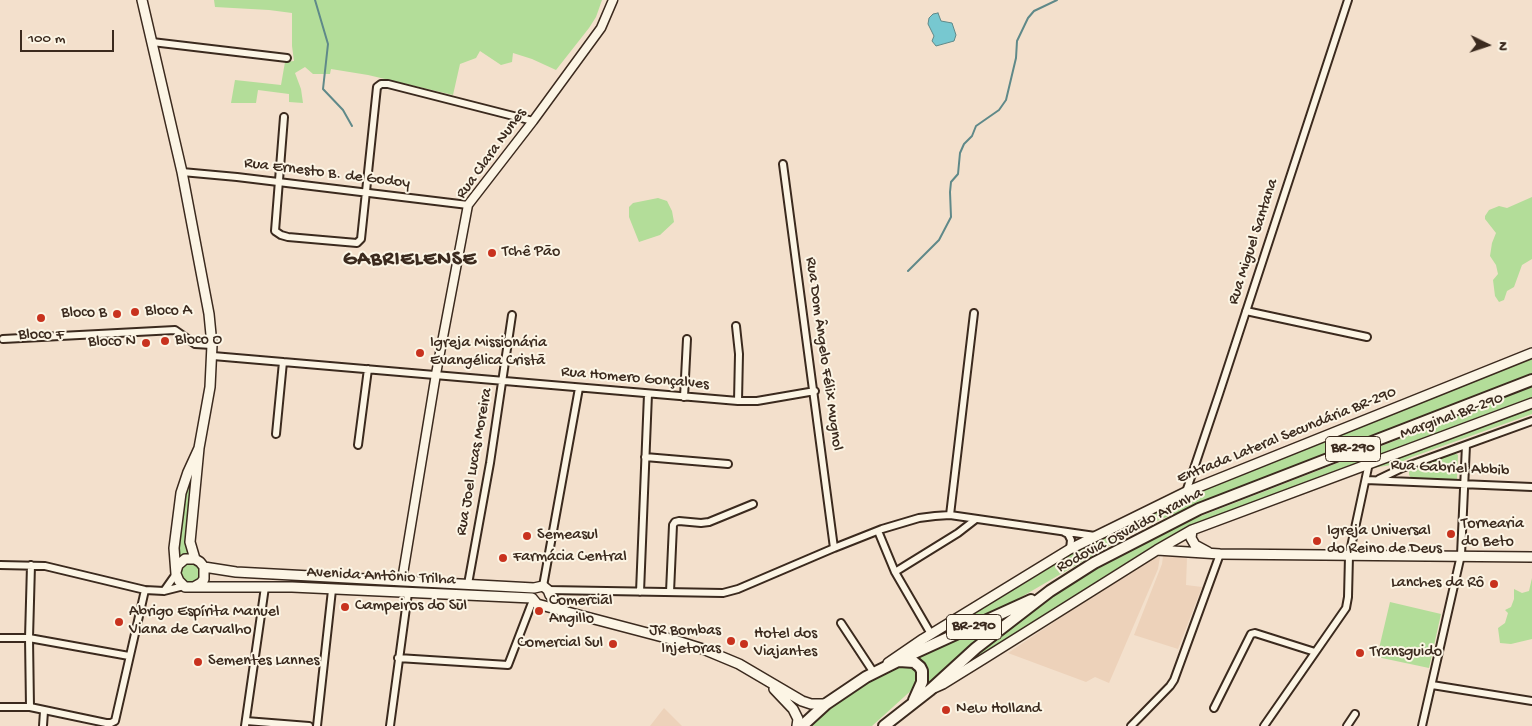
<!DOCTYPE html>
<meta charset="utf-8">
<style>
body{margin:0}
#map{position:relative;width:1532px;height:726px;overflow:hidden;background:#f3e0cc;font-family:"Gochi Hand",sans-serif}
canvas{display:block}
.north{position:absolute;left:1462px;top:20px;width:50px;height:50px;-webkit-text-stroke:4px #fcf5e5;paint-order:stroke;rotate:94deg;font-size:14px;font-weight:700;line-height:20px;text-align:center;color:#3b2a1e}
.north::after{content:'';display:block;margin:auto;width:18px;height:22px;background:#3b2a1e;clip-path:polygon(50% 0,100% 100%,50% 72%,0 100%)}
.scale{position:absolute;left:20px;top:30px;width:94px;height:22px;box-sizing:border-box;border:2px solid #3b2a1e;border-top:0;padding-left:6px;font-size:15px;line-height:18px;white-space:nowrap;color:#3b2a1e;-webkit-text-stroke:4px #fcf5e5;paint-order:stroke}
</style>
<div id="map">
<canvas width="1532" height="726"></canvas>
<div class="north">N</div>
<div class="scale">100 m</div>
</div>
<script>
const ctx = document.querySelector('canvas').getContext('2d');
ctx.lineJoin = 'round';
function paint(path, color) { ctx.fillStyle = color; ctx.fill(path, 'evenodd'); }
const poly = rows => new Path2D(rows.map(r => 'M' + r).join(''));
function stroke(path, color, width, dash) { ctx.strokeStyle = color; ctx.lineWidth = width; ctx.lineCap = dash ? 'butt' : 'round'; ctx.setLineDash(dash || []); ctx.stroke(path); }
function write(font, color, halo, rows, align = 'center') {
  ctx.font = font + ' "Gochi Hand",sans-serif'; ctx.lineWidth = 4; ctx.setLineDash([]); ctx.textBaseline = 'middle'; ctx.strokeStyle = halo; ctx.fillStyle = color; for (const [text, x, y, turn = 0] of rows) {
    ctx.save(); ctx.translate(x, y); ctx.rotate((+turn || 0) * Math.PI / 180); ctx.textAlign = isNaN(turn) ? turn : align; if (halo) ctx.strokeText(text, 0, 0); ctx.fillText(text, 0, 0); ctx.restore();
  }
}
const built = poly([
 [1152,556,1160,557,1158,569,1109,683,1095,677,1086,682,1008,653],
 [1163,556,1187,558,1186,585,1202,587,1178,649,1134,635,1162,564],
 [664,708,682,726,650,726]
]);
const green = poly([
 [214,0,602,0,596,17,589,28,556,70,532,59,513,53,512,62,501,65,480,51,476,58,460,64,453,95,368,75,331,69,330,74,313,74,305,67,295,73,301,89,303,103,289,102,289,94,258,90,256,103,231,103,235,80,281,85,285,62,294,61,292,46,292,13,269,10,215,7],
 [1532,197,1532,259,1522,265,1514,287,1507,291,1504,300,1499,302,1495,296,1493,280,1498,274,1496,265,1490,256,1492,243,1496,233,1485,219,1485,216,1489,210,1499,206,1507,208],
 [658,198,667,201,672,211,674,222,660,235,639,242,629,217,629,207,633,203],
 [1532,359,1532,373,1252,482,1157,521,1109,546,992,614,908,652,1092,540,1179,498],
 [1532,385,1532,397,1276,493,1175,535,1148,549,1087,588,988,650,967,667,946,680,962,665,1034,607,1112,560,1183,523,1407,436],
 [1532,405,1532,414,1412,457,1397,464,1373,468,1373,464],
 [1455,453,1458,455,1457,479,1413,480,1409,475,1409,470],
 [194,476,187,539,189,555,178,562,185,493],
 '181 573a10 10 0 1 1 20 0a10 10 0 1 1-20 0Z',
 [1532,578,1532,639,1511,644,1500,643,1498,628,1505,623,1508,613,1505,610,1511,607,1514,599,1514,589,1522,593,1529,591],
 [1390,602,1441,614,1429,668,1377,657],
 [1014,613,927,686,929,678,927,670,922,663,913,660],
 [909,666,914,667,919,672,919,682,915,687,872,726,809,726,856,689,889,672,900,667]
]);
const water = poly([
 [938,13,941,21,952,23,956,35,954,41,936,46,932,41,934,36,928,24,929,18,933,14,938,13]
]);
const stream = poly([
 [315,0,328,44,323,89,343,110,352,126],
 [908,271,939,240,951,217,950,192,951,182,958,174,960,153,964,144,972,136,976,126,999,110,1006,100,1016,58,1017,41,1028,18,1034,11,1057,0]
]);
const minor = poly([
 [152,42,287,58],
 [284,117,275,231,281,235,288,237,357,243,361,239,377,87,381,84,388,84,533,121],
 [783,164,834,548],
 [182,172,237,177,468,205],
 [1246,311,1367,337],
 [736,326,739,354,738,401],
 [3,339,175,330,195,344,212,345],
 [213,356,738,401,757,401,815,391],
 [684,397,687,339],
 [276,434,283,362],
 [358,445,368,369],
 [645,457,728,464],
 [1379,479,1402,468,1532,421],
 [1366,480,1532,487],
 [1186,492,1219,394,1348,0],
 [950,515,974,313],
 [878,531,895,572,931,634],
 [1064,532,1068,534,1071,540,1070,549],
 [0,565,45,566,145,590,164,591,184,586],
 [895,572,958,533,976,519],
 [468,584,490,463,512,315],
 [543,586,579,388],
 [548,590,723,593,738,589,834,548,882,529,919,518,935,516,950,515,1095,536],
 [164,591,176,574],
 [640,592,648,394],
 [670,592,673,525,675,522,679,521,701,523,709,522,753,504],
 [841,623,874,673],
 [0,638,29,638,129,656],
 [398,658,508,665,533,600],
 [1432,685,1532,701],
 [0,707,30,707,106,723,111,723,115,721,145,590],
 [30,707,29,638,31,565],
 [1214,708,1251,634,1255,633,1315,652],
 [246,721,309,726],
 [43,726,44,711],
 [245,726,265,587],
 [317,726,332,590],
 [390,726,408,593],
 [1131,726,1170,686,1174,680,1220,554],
 [1264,726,1346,608,1348,597,1349,556,1369,463],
 [1347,726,1355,714],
 [1422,726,1461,555,1466,445]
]);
const tertiary = poly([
 [402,580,436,374,468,205,533,121,601,28,613,0]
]);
const secondary = poly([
 [142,0,182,172,209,314,212,345,210,387,199,448,190,542,195,559],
 [199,448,188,472,181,493,174,548,176,574,179,581,185,587,292,587,532,598,537,604,674,640,703,649,739,664,802,701,811,704,826,704],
 [1192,530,1191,538,1195,545,1208,552],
 [1157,550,1220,554,1532,557],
 [204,567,236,572,534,588,543,586,548,590,550,595,565,611],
 [176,572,178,565,185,559,195,559,200,562,204,567,204,579,201,583,194,587],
 [888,663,923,639,1070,549,1186,492,1532,353],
 [934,688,943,684,985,658,1157,550,1192,530,1532,403],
 [774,689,793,709,798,719,797,726]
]);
const trunk = poly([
 [899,661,914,662,920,667,922,671,922,682,914,700],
 [802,726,826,704,866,677,910,655,1031,600],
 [884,726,930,690,976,648,1050,591,1094,563,1199,509,1532,380]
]);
const markers = [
 [492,253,5,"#c8321e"],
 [135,312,5,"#c8321e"],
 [117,314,5,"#c8321e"],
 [41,318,5,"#c8321e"],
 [165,341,5,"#c8321e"],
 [146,343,5,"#c8321e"],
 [420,353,5,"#c8321e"],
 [1451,534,5,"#c8321e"],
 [527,536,5,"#c8321e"],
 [1317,541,5,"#c8321e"],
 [503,558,5,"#c8321e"],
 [1494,584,5,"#c8321e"],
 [345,607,5,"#c8321e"],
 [539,611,5,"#c8321e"],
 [119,622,5,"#c8321e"],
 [731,641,5,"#c8321e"],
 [613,644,5,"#c8321e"],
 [744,644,5,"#c8321e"],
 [1360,653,5,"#c8321e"],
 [198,662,5,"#c8321e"],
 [946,710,5,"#c8321e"]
];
const shields = [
 [1353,449,55],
 [974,627,55]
];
const shieldNames = [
 ["BR-290",1353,449],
 ["BR-290",974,627]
];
const streetNames = [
 ["Rua Clara Nunes",492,154,-54],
 ["Rua Ernesto B. de Godoy",327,174,7],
 ["Rua Miguel Santana",1254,242,-72],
 ["Rua Dom Ângelo Félix Mugnol",823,354,82],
 ["Rua Homero Gonçalves",635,379,5],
 ["Marginal BR-290",1452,417,-20],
 ["Entrada Lateral Secundária BR-290",1287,436,-22],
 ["Rua Joel Lucas Moreira",475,462,-80],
 ["Rua Gabriel Abbib",1450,469,3],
 ["Rodovia Osvaldo Aranha",1130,531,-28],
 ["Avenida Antônio Trilha",381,577,3]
];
const poiNames = [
 ["Tchê Pão",502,253],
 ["Bloco A",145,312],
 ["Bloco B",107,314,"right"],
 ["Bloco F",41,336,"center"],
 ["Bloco O",175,341],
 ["Bloco N",136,343,"right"],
 ["Igreja Missionária",430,344],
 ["Evangélica Cristã",430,362],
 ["Tornearia",1461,525],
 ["do Beto",1461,543],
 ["Igreja Universal",1327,532],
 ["do Reino de Deus",1327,550],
 ["Semeasul",537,536],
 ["Farmácia Central",513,558],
 ["Lanches da Rô",1484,584,"right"],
 ["Comercial",549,602],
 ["Angillo",549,620],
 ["Campeiros do Sul",355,607],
 ["Abrigo Espírita Manuel",129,613],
 ["Viana de Carvalho",129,631],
 ["JR Bombas",721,632,"right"],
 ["Injetoras",721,650,"right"],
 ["Hotel dos",754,635],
 ["Viajantes",754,653],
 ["Comercial Sul",603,644,"right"],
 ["Transguido",1370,653],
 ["Sementes Lannes",208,662],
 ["New Holland",956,710]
];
const districtNames = [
 ["GABRIELENSE",410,261]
];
paint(built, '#edd2ba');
paint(green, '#b3dd99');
paint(water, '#77c8d0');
stroke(water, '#5f8989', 1);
stroke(stream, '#5f8989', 2);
stroke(minor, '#3b2a1e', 10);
stroke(tertiary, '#3b2a1e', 11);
stroke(secondary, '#3b2a1e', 12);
stroke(trunk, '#3b2a1e', 14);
stroke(minor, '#fcf5e5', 6);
stroke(tertiary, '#fcf5e5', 8);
stroke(secondary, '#fcf5e5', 9);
stroke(trunk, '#fcf5e5', 10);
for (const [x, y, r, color] of markers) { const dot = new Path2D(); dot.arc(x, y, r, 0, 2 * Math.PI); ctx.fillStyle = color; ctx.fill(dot); stroke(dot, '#fcf5e5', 2); }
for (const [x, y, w] of shields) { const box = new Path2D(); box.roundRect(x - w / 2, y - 12.5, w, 25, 4); ctx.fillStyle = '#fcf5e5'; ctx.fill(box); stroke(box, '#3b2a1e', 1); }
write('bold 15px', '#3b2a1e', null, shieldNames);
write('16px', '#3b2a1e', '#fcf5e5', streetNames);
write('16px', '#3b2a1e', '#fcf5e5', poiNames, 'left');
ctx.letterSpacing = '1px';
write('bold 21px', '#3b2a1e', '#fcf5e5', districtNames);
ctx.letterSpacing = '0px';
</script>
